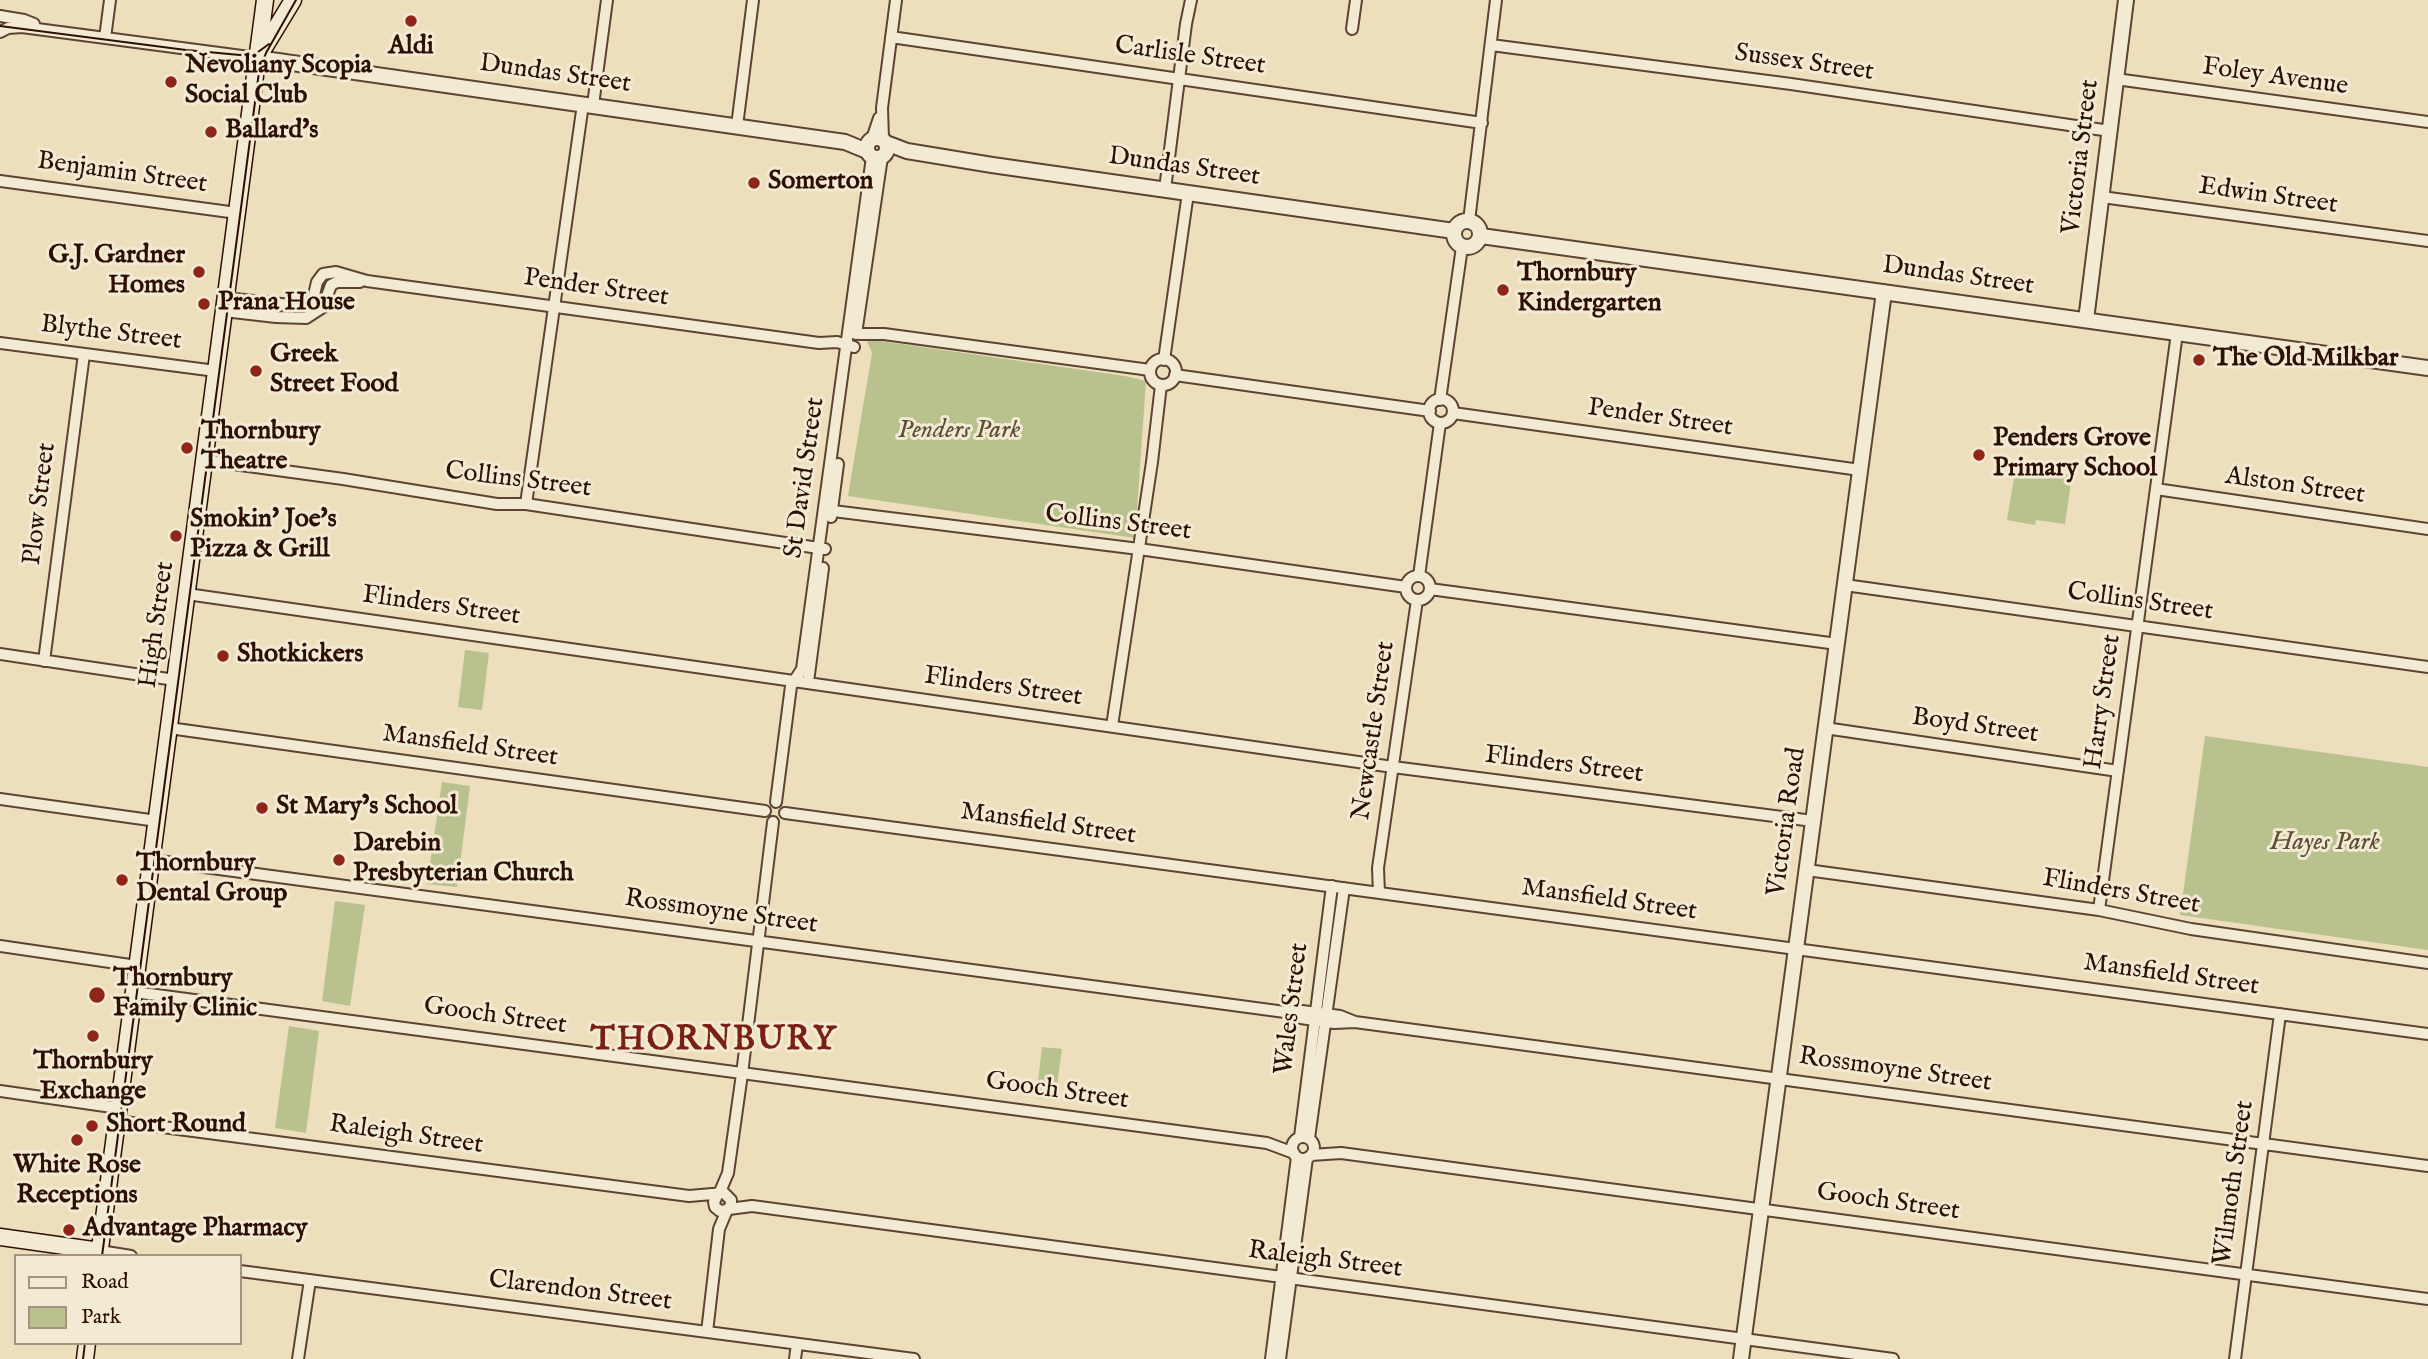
<!DOCTYPE html>
<meta charset="utf-8">
<style>
body{margin:0}
#map{position:relative;width:2428px;height:1359px;overflow:hidden;background:#eddebc;font-family:"IM FELL English",serif}
canvas{display:block}
.legend{position:absolute;left:14px;top:1254px;width:228px;height:91px;box-sizing:border-box;background:#f3ead3;border:2px solid #a39380;margin:0;padding:9px 12px;list-style:none;font-size:21px;color:#2c1004}
.legend li{display:flex;align-items:center;gap:14px;height:35px}
.legend b{width:35px;border:2px solid #a39380}
</style>
<div id="map">
<canvas width="2428" height="1359"></canvas>
<ul class="legend">
<li><b style="height:9px;background:#f3ead3"></b>Road</li>
<li><b style="height:19px;background:#b9c18f"></b>Park</li>
</ul>
</div>
<script>
const ctx = document.querySelector('canvas').getContext('2d');
ctx.lineJoin = 'round';
function paint(path, color) { ctx.fillStyle = color; ctx.fill(path, 'evenodd'); }
const poly = rows => new Path2D(rows.map(r => 'M' + r).join(''));
function stroke(path, color, width, dash) { ctx.strokeStyle = color; ctx.lineWidth = width; ctx.lineCap = dash ? 'butt' : 'round'; ctx.setLineDash(dash || []); ctx.stroke(path); }
function write(font, color, halo, rows, align = 'center') {
  ctx.font = font + ' "IM FELL English",serif'; ctx.lineWidth = 6; ctx.setLineDash([]); ctx.textBaseline = 'middle'; ctx.strokeStyle = halo; ctx.fillStyle = color; for (const [text, x, y, turn = 0] of rows) {
    ctx.save(); ctx.translate(x, y); ctx.rotate((+turn || 0) * Math.PI / 180); ctx.textAlign = isNaN(turn) ? turn : align; if (halo) ctx.strokeText(text, 0, 0); ctx.fillText(text, 0, 0); ctx.restore();
  }
}
const green = poly([
 [866,339,1125,376,1146,381,1135,538,848,496,872,353],
 [2016,466,2072,475,2065,524,2036,520,2035,525,2007,520],
 [465,650,489,653,482,710,458,707],
 [2205,736,2428,767,2428,950,2180,915],
 [442,782,470,786,457,887,427,884],
 [335,901,365,905,350,1006,322,1001],
 [289,1026,319,1031,306,1133,275,1128],
 [1042,1047,1062,1049,1055,1100,1036,1098]
]);
const minor = poly([
 [0,16,24,20,34,24],
 [1352,29,1356,0],
 [0,32,8,28,22,27,257,58],
 [891,37,1482,123],
 [105,38,110,0],
 [1491,45,1791,84,2110,131],
 [2116,79,2428,122],
 [593,105,607,0],
 [737,126,753,0],
 [872,139,879,118],
 [883,139,882,108,896,0],
 [0,181,237,213],
 [1165,189,1186,24,1191,0],
 [2102,197,2428,241],
 [1469,221,1496,0],
 [226,298,299,306,308,304,313,299,317,282,323,274,336,272,367,281,819,343,837,342,854,347],
 [224,311,276,317,306,318,323,307,331,285,337,282,360,282],
 [852,330,860,334,884,334,1150,370],
 [856,334,882,157],
 [0,343,216,371],
 '1150 372a13 13 0 1 1 26 0a13 13 0 1 1-26 0Z',
 [1164,360,1188,193],
 [1175,375,1430,411],
 '1429 411a12 12 0 1 1 24 0a12 12 0 1 1-24 0Z',
 [1440,400,1462,247],
 [1453,413,1860,470],
 [204,460,343,479,497,504,526,504,825,549],
 [2156,489,2428,529],
 [526,504,583,104],
 [825,510,1139,549,1406,587],
 [831,517,838,464],
 '1406 588a12 12 0 1 1 24 0a12 12 0 1 1-24 0Z',
 [1419,576,1440,423],
 [1845,585,2428,667],
 [1430,589,1837,644],
 [187,594,1393,767,1813,821],
 [0,654,175,680],
 [44,661,84,354],
 [808,682,823,568],
 [1112,726,1152,462,1161,385],
 [169,728,765,811],
 [1825,728,2118,771],
 [0,799,157,821],
 [776,802,791,686,802,669,872,157],
 [785,813,2428,1034],
 [152,860,1285,1012,1302,1011,1340,1016,1355,1022],
 [1807,870,2099,910,2191,929,2428,963],
 [1379,893,1378,868,1417,600],
 [2099,910,2177,333],
 [0,946,137,966],
 [134,992,1267,1143,1294,1153],
 [1287,1013,1301,1018,1334,1023,1355,1022,2428,1166],
 [0,1091,119,1108],
 [117,1121,689,1196,724,1193,731,1200,731,1205,727,1210,720,1211,715,1207,714,1202,718,1194],
 '1292 1148a11 11 0 1 1 22 0a11 11 0 1 1-22 0Z',
 [1300,1137,1332,886],
 [1309,1138,1344,888],
 [1311,1155,1341,1153,2428,1299],
 [719,1194,728,1173,742,1074,773,822],
 [729,1209,752,1206,1893,1359],
 [100,1251,131,1256],
 [240,1271,914,1359],
 [707,1332,719,1229,727,1210],
 [298,1359,310,1280],
 [795,1359,797,1344],
 [1271,1359,1297,1157],
 [1280,1359,1307,1158],
 [2235,1359,2280,1014]
]);
const tertiary = poly([
 [257,58,845,142,867,151],
 '867 148a10 10 0 1 1 20 0a10 10 0 1 1-20 0Z',
 [886,143,907,151,992,165,1454,231],
 '1454 234a13 13 0 1 1 26 0a13 13 0 1 1-26 0Z',
 [1481,236,2428,368],
 [2086,320,2126,0],
 [1741,1359,1884,292]
]);
const secondary = poly([
 [259,56,293,0],
 [0,1237,100,1251],
 [99,1256,265,0],
 [85,1359,87,1343]
]);
const tram = poly([
 [0,26,186,50,240,55,258,52,269,44],
 [102,1256,259,72,266,53,296,0],
 [83,1359,85,1343]
]);
const markers = [
 [411,21,7,"#8f2418"],
 [171,82,7,"#8f2418"],
 [211,132,7,"#8f2418"],
 [754,183,7,"#8f2418"],
 [199,272,7,"#8f2418"],
 [1503,290,7,"#8f2418"],
 [204,304,7,"#8f2418"],
 [2199,360,7,"#8f2418"],
 [256,371,7,"#8f2418"],
 [187,448,7,"#8f2418"],
 [1979,455,7,"#8f2418"],
 [176,536,7,"#8f2418"],
 [223,656,7,"#8f2418"],
 [262,808,7,"#8f2418"],
 [339,860,7,"#8f2418"],
 [122,880,7,"#8f2418"],
 [97,995,9,"#8f2418"],
 [93,1036,7,"#8f2418"],
 [92,1126,7,"#8f2418"],
 [77,1140,7,"#8f2418"],
 [69,1230,7,"#8f2418"]
];
const poiNames = [
 ["Aldi",411,48,"center"],
 ["Nevoliany Scopia",185,67],
 ["Social Club",185,97],
 ["Ballard's",225,132],
 ["Somerton",768,183],
 ["G.J. Gardner",185,257,"right"],
 ["Homes",185,287,"right"],
 ["Thornbury",1517,275],
 ["Kindergarten",1517,305],
 ["Prana House",218,304],
 ["Greek",270,356],
 ["Street Food",270,386],
 ["The Old Milkbar",2213,360],
 ["Thornbury",201,433],
 ["Theatre",201,463],
 ["Penders Grove",1993,440],
 ["Primary School",1993,470],
 ["Smokin' Joe's",190,521],
 ["Pizza & Grill",190,551],
 ["Shotkickers",237,656],
 ["St Mary’s School",276,808],
 ["Darebin",353,845],
 ["Presbyterian Church",353,875],
 ["Thornbury",136,865],
 ["Dental Group",136,895],
 ["Thornbury",113,980],
 ["Family Clinic",113,1010],
 ["Thornbury",93,1063,"center"],
 ["Exchange",93,1093,"center"],
 ["Short Round",106,1126],
 ["White Rose",77,1167,"center"],
 ["Receptions",77,1197,"center"],
 ["Advantage Pharmacy",83,1230]
];
const streetNames = [
 ["Carlisle Street",1190,57,8],
 ["Sussex Street",1804,64,8],
 ["Dundas Street",555,75,8],
 ["Foley Avenue",2275,78,8],
 ["Victoria Street",2082,157,-83],
 ["Dundas Street",1184,168,8],
 ["Benjamin Street",122,174,8],
 ["Edwin Street",2268,197,8],
 ["Dundas Street",1958,277,8],
 ["Pender Street",596,289,8],
 ["Blythe Street",111,334,7],
 ["Pender Street",1660,419,8],
 ["St David Street",806,478,-82],
 ["Collins Street",518,481,7],
 ["Alston Street",2295,487,8],
 ["Plow Street",41,504,-83],
 ["Collins Street",1118,524,7],
 ["Collins Street",2140,603,8],
 ["Flinders Street",441,607,8],
 ["High Street",158,625,-82],
 ["Flinders Street",1003,688,8],
 ["Harry Street",2104,702,-82],
 ["Boyd Street",1975,727,8],
 ["Newcastle Street",1375,731,-82],
 ["Mansfield Street",470,747,8],
 ["Flinders Street",1564,766,7],
 ["Victoria Road",1788,822,-82],
 ["Mansfield Street",1048,825,8],
 ["Flinders Street",2121,893,10],
 ["Mansfield Street",1609,901,8],
 ["Rossmoyne Street",721,913,8],
 ["Mansfield Street",2171,976,8],
 ["Wales Street",1293,1009,-83],
 ["Gooch Street",495,1017,8],
 ["Rossmoyne Street",1895,1071,8],
 ["Gooch Street",1057,1092,8],
 ["Raleigh Street",406,1136,8],
 ["Wilmoth Street",2235,1183,-82],
 ["Gooch Street",1888,1203,8],
 ["Raleigh Street",1325,1261,7],
 ["Clarendon Street",580,1292,7]
];
const parkNames = [
 ["Penders Park",959,432],
 ["Hayes Park",2325,844]
];
const districtNames = [
 ["THORNBURY",714,1042]
];
paint(green, '#b9c18f');
stroke(minor, '#5c4432', 14);
stroke(tertiary, '#5c4432', 18);
stroke(secondary, '#2c1004', 19);
stroke(minor, '#f3ead3', 10);
stroke(tertiary, '#f3ead3', 14);
stroke(secondary, '#f3ead3', 16);
stroke(tram, '#2c1004', 2);
for (const [x, y, r, color] of markers) { const dot = new Path2D(); dot.arc(x, y, r, 0, 2 * Math.PI); ctx.fillStyle = color; ctx.fill(dot); stroke(dot, '#f3ead3', 2.5); }
write('bold 26px', '#2c1004', '#f3ead3', poiNames, 'left');
write('26px', '#2c1004', '#f3ead3', streetNames);
write('italic 26px', '#5d4e35', '#f3ead3', parkNames);
ctx.letterSpacing = '2px';
write('bold 33px', '#7a1f14', '#f3ead3', districtNames);
ctx.letterSpacing = '0px';
</script>
